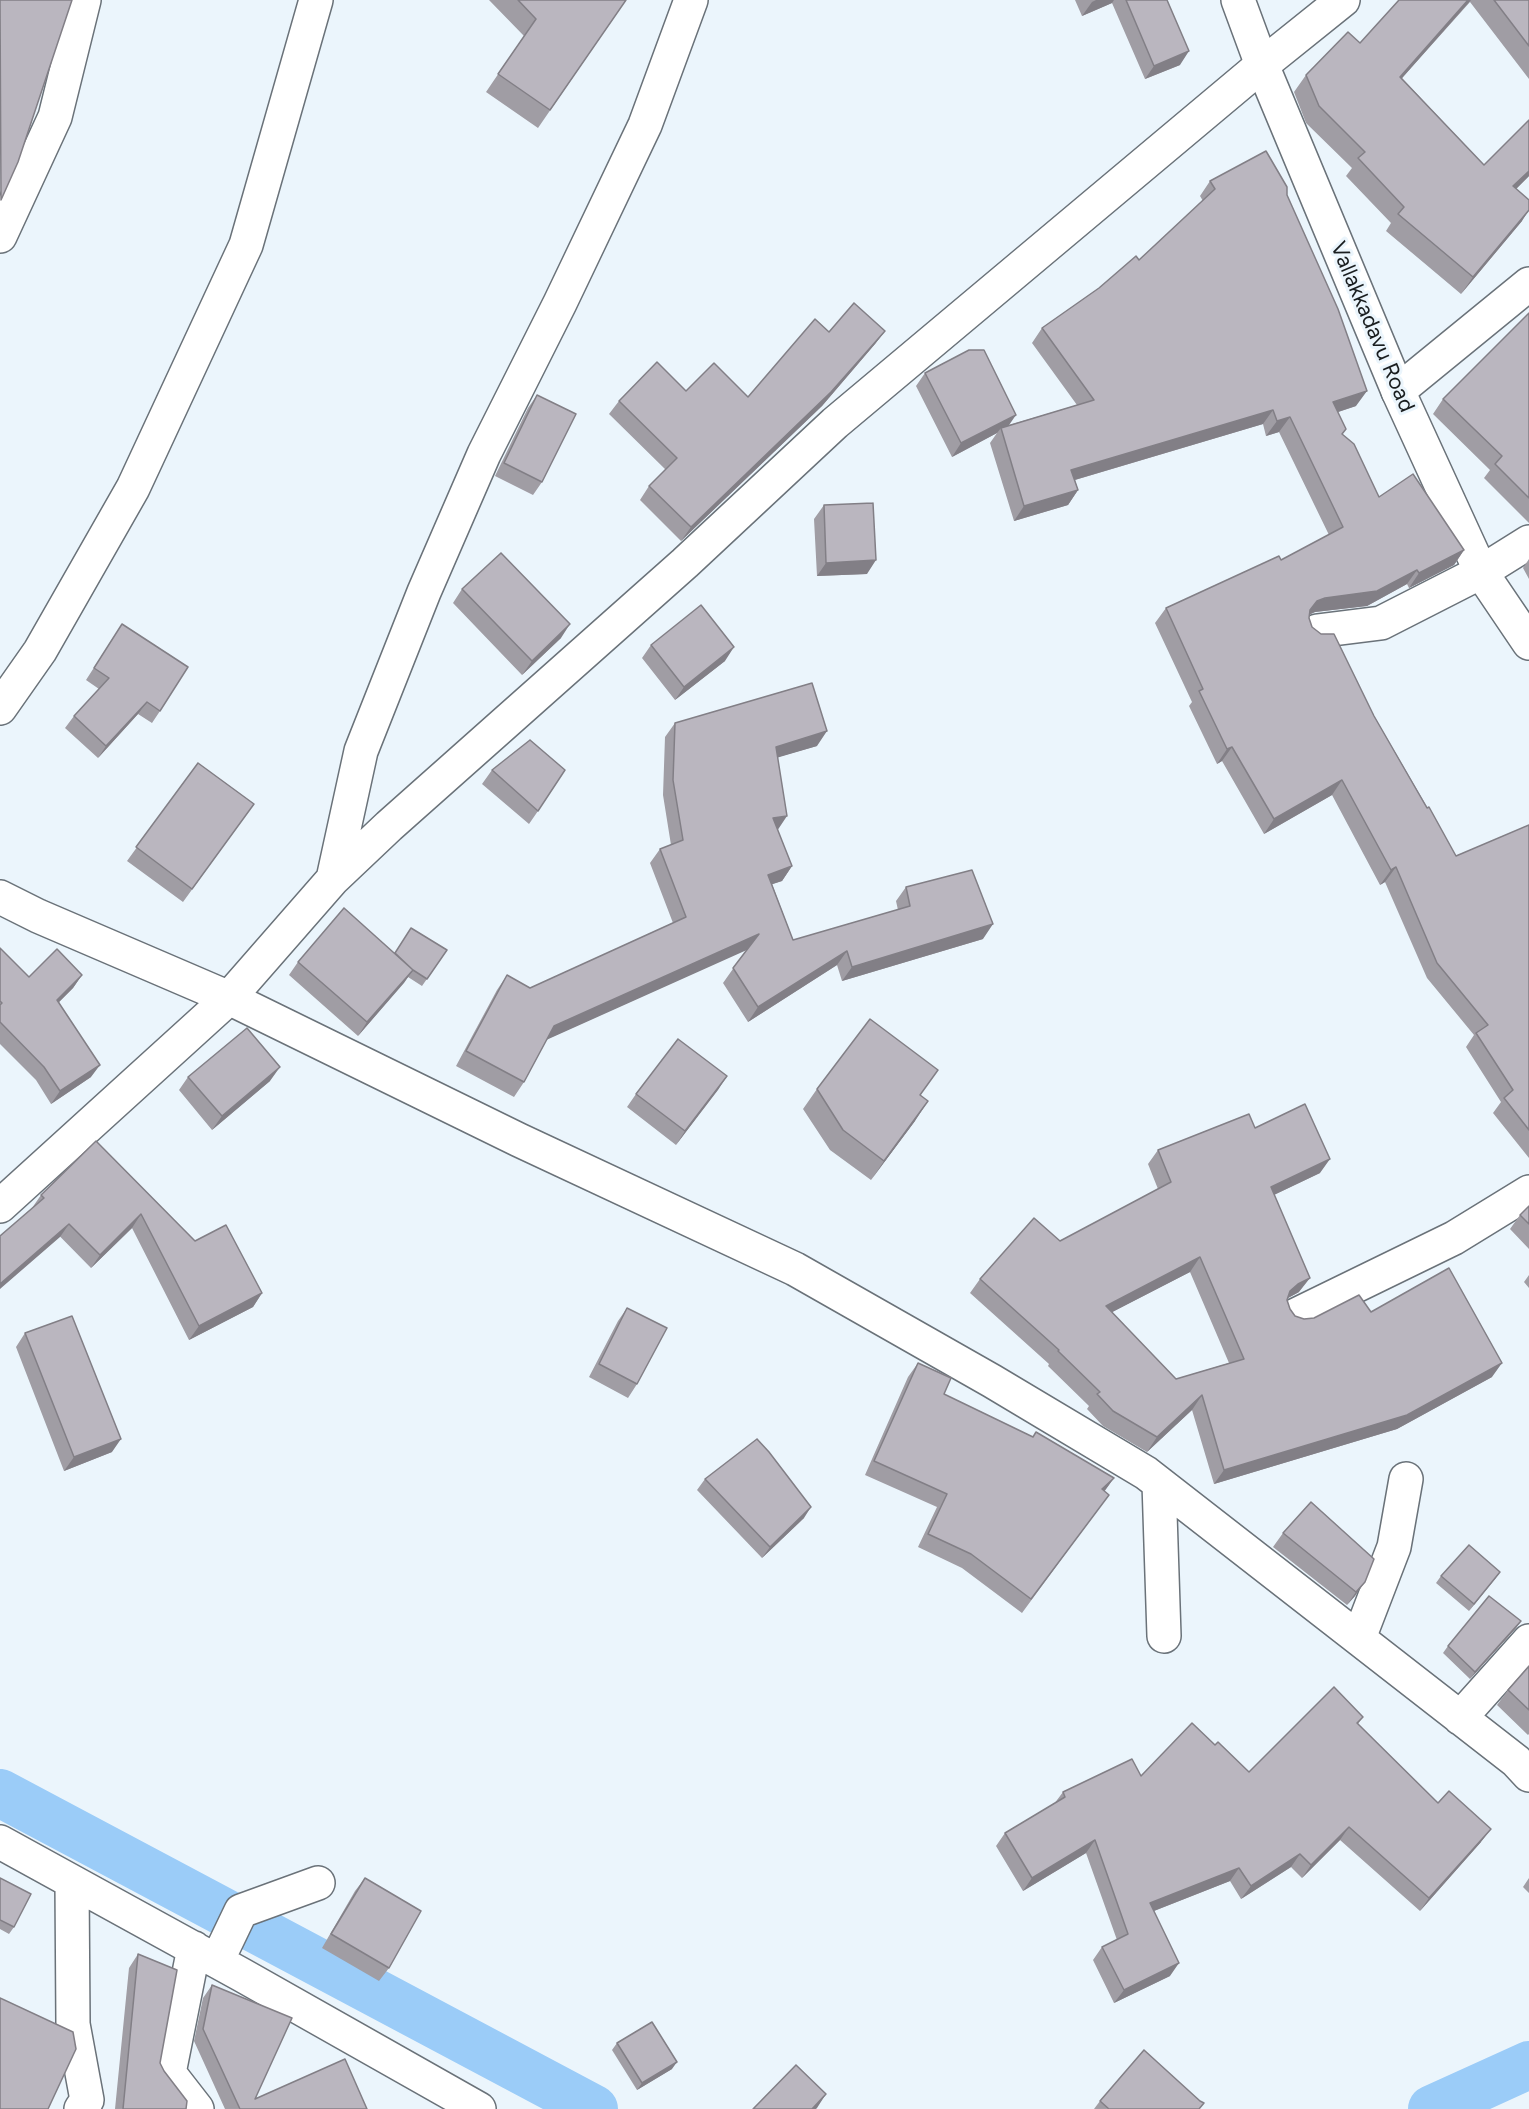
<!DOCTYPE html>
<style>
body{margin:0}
canvas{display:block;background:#ebf5fc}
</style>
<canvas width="1529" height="2109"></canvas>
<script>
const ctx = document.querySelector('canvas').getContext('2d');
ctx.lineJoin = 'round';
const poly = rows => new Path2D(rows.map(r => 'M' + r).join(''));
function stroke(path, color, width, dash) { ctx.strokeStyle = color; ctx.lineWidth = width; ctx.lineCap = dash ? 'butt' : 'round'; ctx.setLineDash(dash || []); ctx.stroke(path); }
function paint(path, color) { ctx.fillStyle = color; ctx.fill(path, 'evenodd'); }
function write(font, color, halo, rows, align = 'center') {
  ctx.font = font + ' Figtree,sans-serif'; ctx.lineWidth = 6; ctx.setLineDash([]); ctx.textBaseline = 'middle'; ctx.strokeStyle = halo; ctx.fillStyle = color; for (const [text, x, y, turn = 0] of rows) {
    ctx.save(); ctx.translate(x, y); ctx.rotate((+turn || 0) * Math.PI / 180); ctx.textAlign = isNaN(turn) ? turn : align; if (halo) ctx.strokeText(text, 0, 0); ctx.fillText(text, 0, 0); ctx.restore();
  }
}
const canal = poly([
 [0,1793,594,2109],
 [1432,2109,1529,2065]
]);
const street = poly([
 [1398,391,1529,284],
 [1317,631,1381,623,1481,572,1529,542],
 [333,879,361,751,424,592,484,454,560,303,645,125,691,0],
 [0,897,38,916,229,998,519,1140,795,1269,992,1381,1146,1473,1516,1761,1529,1775],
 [0,1206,229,998,333,879,389,826,685,563,835,423,1262,65,1343,0],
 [1296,1315,1454,1238,1529,1192],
 [1159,1483,1164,1636],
 [1359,1638,1394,1547,1406,1479],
 [1460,1718,1529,1641],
 [0,1842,242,1975,479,2109],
 [72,1882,73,2024,87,2100,81,2109],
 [194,1948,169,2073,197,2109],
 [217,1961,241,1911,318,1883]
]);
const secondary = poly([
 [0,236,55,117,84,0],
 [0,708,40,651,133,488,246,245,316,0]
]);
const primary = poly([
 [1238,0,1262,65,1398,391,1481,572,1529,643]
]);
const wall = poly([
 [489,0,626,0,538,128,486,92,524,36],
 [1075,0,1167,0,1180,65,1145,79,1112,3,1082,16],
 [1399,0,1529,0,1529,79,1470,2,1402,78,1484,165,1529,120,1529,176,1516,189,1522,221,1461,294,1386,231,1391,223,1346,176,1352,168,1306,123,1294,92,1306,75,1360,43],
 [1210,181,1287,195,1356,406,1338,412,1342,434,1379,497,1464,550,1454,565,1409,588,1407,584,1367,606,1315,612,1309,615,1309,618,1312,627,1374,716,1456,856,1529,825,1529,1158,1493,1113,1501,1102,1466,1047,1474,1035,1427,978,1385,882,1380,885,1332,795,1264,834,1222,761,1217,764,1189,706,1192,702,1155,623,1166,608,1281,560,1329,535,1279,432,1266,436,1263,424,1075,480,1078,490,1068,505,1014,521,990,443,997,433,952,457,916,386,925,373,1009,425,1077,405,1032,343,1042,328,1139,260,1203,201,1200,196],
 [1529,313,1529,523,1484,478,1490,470,1433,414,1443,399],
 [885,331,875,344,822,406,681,541,640,500,649,486,666,470,609,414,619,401,686,391,748,397,829,332],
 [537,395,542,482,533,495,495,476,528,408],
 [824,505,867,574,817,576,814,519],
 [1529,559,1529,579,1523,568],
 [462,589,561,638,522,675,453,603],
 [122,624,160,711,152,723,138,714,98,758,65,728,74,716,99,689,86,680],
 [651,645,725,661,675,700,642,658],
 [675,723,817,746,778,757,777,830,792,866,782,881,772,884,793,940,898,910,896,901,906,887,983,939,842,981,837,965,748,1022,723,983,747,949,547,1039,524,1082,514,1097,456,1066,497,990,507,975,530,988,673,923,650,863,660,849,671,845,663,795,665,737],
 [198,763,254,804,183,902,127,861],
 [492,770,538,811,529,824,482,784],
 [0,948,29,977,82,975,73,988,59,1002,91,1077,51,1104,36,1080,0,1044],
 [447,950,422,986,408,977,358,1036,289,975,298,962],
 [727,1076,676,1145,627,1107,636,1094],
 [188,1077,270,1081,212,1130,179,1090],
 [817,1089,920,1096,915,1121,871,1180,830,1150,803,1109],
 [1255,1128,1320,1173,1274,1195,1299,1292,1288,1298,1287,1300,1290,1309,1295,1316,1304,1319,1371,1312,1492,1377,1397,1429,1214,1484,1192,1410,1147,1452,1103,1426,1087,1409,1089,1406,1048,1366,1049,1364,970,1293,980,1279,1060,1241,1158,1189,1148,1164,1158,1150],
 [1190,1272,1229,1363,1176,1379,1112,1312],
 [96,1141,195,1241,262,1293,253,1307,189,1340,132,1228,91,1268,32,1208,41,1195],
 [1529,1206,1529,1249,1510,1229,1520,1215],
 [1529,1275,1529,1288,1524,1282],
 [627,1308,637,1384,628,1398,589,1377,618,1321],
 [25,1333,112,1452,64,1471,16,1347],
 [918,1363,944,1394,1114,1478,1104,1491,1099,1508,1022,1613,962,1568,918,1547,937,1507,865,1475,908,1377],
 [705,1479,804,1518,762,1558,697,1490],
 [1283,1533,1374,1559,1355,1596,1347,1605,1273,1547],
 [1500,1572,1469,1611,1436,1583,1441,1576],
 [1521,1621,1516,1628,1470,1679,1443,1653,1448,1646],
 [1529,1666,1529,1734,1528,1735,1497,1705,1508,1690],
 [1363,1717,1358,1724,1438,1803,1481,1842,1420,1911,1340,1840,1302,1878,1291,1867,1241,1899,1230,1881,1154,1911,1170,1976,1114,2003,1093,1960,1102,1947,1117,1940,1086,1853,1023,1891,996,1846,1005,1833,1054,1804,1063,1792,1141,1776,1215,1745,1249,1772],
 [0,1878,14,1927,9,1934,0,1929],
 [365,1878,389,1968,379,1981,322,1948,355,1891],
 [1529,1878,1529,1893,1523,1887],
 [138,1954,160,2063,164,2071,186,2109,115,2109,129,1968],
 [212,1985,255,2099,367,2109,225,2109,194,2041,203,1998],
 [617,2043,672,2069,637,2090,612,2050],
 [1100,2101,1200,2109,1094,2109]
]);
const shadedWall = poly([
 [1096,0,1114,0,1112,3,1082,16,1092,2],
 [1468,0,1471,0,1388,94,1400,77],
 [1189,51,1180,65,1145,79,1154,66],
 [1529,171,1529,176,1501,204,1513,186],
 [1529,210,1522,221,1461,294,1473,277],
 [885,331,875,344,822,406,681,541,691,527],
 [1367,391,1356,406,1323,417,1333,402],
 [1273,410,1263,424,1061,484,1071,470],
 [1016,415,1007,428,1001,428,997,433,952,457,961,443],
 [1290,417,1279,432,1266,436,1277,421],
 [1078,490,1068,505,1014,521,1024,506],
 [1464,550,1454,565,1409,588,1419,573],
 [876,560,867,574,817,576,826,563],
 [1417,570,1407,584,1367,606,1315,612,1306,616,1317,601],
 [570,624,561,638,522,675,532,661],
 [734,647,725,661,675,700,684,687],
 [147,702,138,714,98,758,106,746],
 [827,731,817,746,766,761,776,747],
 [1232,747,1222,761,1217,764,1227,749],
 [1342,780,1332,795,1264,834,1274,819],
 [787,816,777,831,773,818],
 [792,866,782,881,758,889,768,875],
 [1396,867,1385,882,1380,885,1391,870],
 [993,924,983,939,842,981,852,967],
 [759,934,749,949,544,1041,554,1026],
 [847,951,837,965,748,1022,758,1007],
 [413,970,404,983,358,1036,367,1022],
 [82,975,73,988,48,1013,57,1000],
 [100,1065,91,1077,51,1104,60,1091],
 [280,1067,270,1081,212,1130,222,1116],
 [727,1076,718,1090,676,1145,685,1131],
 [928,1101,915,1121,871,1180,884,1161],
 [1330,1159,1320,1173,1261,1201,1271,1187],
 [141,1214,132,1228,91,1268,100,1255],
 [69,1224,60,1237,0,1289,0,1284],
 [1200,1257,1190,1272,1095,1321,1106,1306],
 [1310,1278,1299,1292,1288,1298,1290,1291,1298,1284],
 [262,1293,253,1307,189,1340,199,1326],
 [1502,1363,1492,1377,1397,1429,1214,1484,1224,1470],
 [1202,1395,1192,1410,1147,1452,1157,1437],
 [121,1439,112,1452,64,1471,74,1457],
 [1114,1478,1104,1492,1102,1489],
 [811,1507,804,1518,762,1558,770,1547],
 [1500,1572,1495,1579,1469,1611,1474,1604],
 [1365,1582,1355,1596,1347,1605,1356,1592],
 [1521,1621,1516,1628,1470,1679,1475,1672],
 [1349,1827,1340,1840,1302,1878,1311,1865],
 [1491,1829,1481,1842,1420,1911,1429,1898],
 [1095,1840,1086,1853,1023,1891,1032,1878],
 [1300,1854,1291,1867,1241,1899,1251,1886],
 [1239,1868,1230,1881,1141,1916,1150,1903],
 [1179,1963,1170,1976,1114,2003,1124,1990],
 [677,2062,672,2069,637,2090,642,2083],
 [826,2094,817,2108,816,2109,812,2109]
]);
const building = poly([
 [0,0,72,0,18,162,1,200,0,0],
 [518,0,626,0,550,110,498,74,536,19,518,0],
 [1126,0,1167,0,1189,51,1154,66,1126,0],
 [1399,0,1468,0,1400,77,1484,165,1529,120,1529,171,1513,186,1529,200,1529,210,1473,277,1398,214,1404,207,1358,158,1365,152,1319,106,1306,75,1348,32,1360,43,1399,0],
 [1494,0,1529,0,1529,46,1494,0],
 [1266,151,1287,187,1287,195,1338,309,1367,391,1333,402,1346,429,1342,434,1354,444,1379,497,1413,474,1464,550,1419,573,1417,570,1377,591,1325,598,1317,601,1310,610,1309,618,1312,627,1321,634,1334,634,1374,716,1427,808,1429,807,1456,856,1529,825,1529,1130,1504,1098,1513,1090,1476,1033,1488,1025,1437,963,1396,867,1391,870,1342,780,1274,819,1232,747,1227,749,1199,691,1203,689,1166,608,1279,556,1281,560,1343,527,1290,417,1277,421,1273,410,1071,470,1078,490,1024,506,1001,428,1094,400,1042,328,1099,288,1136,256,1139,260,1215,189,1210,181,1266,151],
 [854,303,885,331,831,392,691,527,649,486,677,458,619,401,657,362,686,391,714,363,748,397,815,319,829,332,854,303],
 [1529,313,1529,498,1495,464,1502,456,1443,399,1529,313],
 [969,350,984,350,1016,415,961,443,925,373,969,350],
 [537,395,576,414,542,482,504,463,537,395],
 [873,503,876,560,826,563,824,505,873,503],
 [501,553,570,624,532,661,462,589,501,553],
 [701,605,734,647,684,687,651,645,701,605],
 [122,624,188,667,160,711,147,702,106,746,74,716,109,678,94,668,122,624],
 [812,683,827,731,776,747,787,816,773,818,792,866,768,875,793,940,910,906,906,887,972,870,993,924,852,967,847,951,758,1007,733,968,759,934,554,1026,524,1082,466,1051,507,975,530,988,686,917,660,849,683,840,673,780,675,723,812,683],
 [530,740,565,770,538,811,492,770,530,740],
 [198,763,254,804,192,889,136,847,198,763],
 [344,908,413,970,367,1022,298,962,344,908],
 [411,928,447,950,427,979,413,970,395,953,411,928],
 [0,948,29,977,57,949,82,975,57,1000,100,1065,60,1091,44,1067,0,1022,0,1005,2,1003,0,1001,0,948],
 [870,1019,938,1070,920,1095,928,1101,884,1161,843,1130,817,1089,870,1019],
 [247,1028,280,1067,222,1116,188,1077,247,1028],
 [678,1039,727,1076,685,1131,636,1094,678,1039],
 [1305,1104,1330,1159,1271,1187,1310,1278,1298,1284,1290,1291,1287,1300,1290,1309,1295,1316,1304,1319,1314,1318,1359,1295,1371,1312,1449,1268,1502,1363,1407,1415,1224,1470,1202,1395,1157,1437,1113,1411,1097,1394,1100,1392,1058,1351,1059,1350,980,1279,1034,1218,1060,1241,1171,1182,1158,1150,1249,1114,1255,1128,1305,1104],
 [1200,1257,1244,1359,1176,1379,1106,1306,1200,1257],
 [96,1141,195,1241,226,1225,262,1293,199,1326,141,1214,100,1255,69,1224,0,1284,0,1236,44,1198,41,1195,96,1141],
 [1529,1206,1529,1224,1520,1215,1529,1206],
 [627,1308,667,1328,637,1384,599,1364,627,1308],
 [72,1316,121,1439,74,1457,25,1333,72,1316],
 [918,1363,951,1378,944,1394,1033,1437,1036,1432,1114,1478,1102,1489,1109,1495,1031,1599,971,1554,928,1534,947,1494,874,1461,918,1363],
 [757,1439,769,1452,811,1507,770,1547,705,1479,757,1439],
 [1311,1502,1374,1559,1365,1582,1356,1592,1283,1533,1311,1502],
 [1469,1545,1500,1572,1474,1604,1441,1576,1469,1545],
 [1489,1596,1521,1621,1475,1672,1448,1646,1489,1596],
 [1529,1666,1529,1710,1508,1690,1529,1666],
 [1334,1687,1363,1717,1357,1723,1438,1803,1449,1791,1491,1829,1429,1898,1349,1827,1311,1865,1300,1854,1251,1886,1239,1868,1150,1903,1179,1963,1124,1990,1102,1947,1128,1934,1095,1840,1032,1878,1005,1833,1065,1797,1063,1792,1132,1759,1141,1776,1192,1723,1215,1745,1218,1742,1249,1772,1334,1687],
 [0,1878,31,1894,14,1927,0,1920,0,1878],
 [365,1878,421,1911,389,1968,331,1934,365,1878],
 [138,1954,177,1970,160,2063,164,2071,187,2101,186,2109,123,2109,138,1954],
 [212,1985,292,2018,255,2099,345,2059,367,2109,240,2109,203,2029,212,1985],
 [0,1998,73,2032,76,2049,48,2109,0,2109,0,1998],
 [652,2022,677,2062,642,2083,617,2043,652,2022],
 [1144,2050,1200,2101,1204,2103,1199,2109,1109,2109,1100,2101,1144,2050],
 [796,2065,826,2094,812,2109,753,2109,796,2065]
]);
const streetNames = [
 ["Vallakkadavu Road",1372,327,67]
];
stroke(canal, '#9bccf8', 48);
stroke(street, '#6a7279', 36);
stroke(secondary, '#6a7279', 36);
stroke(primary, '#6a7279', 36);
stroke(street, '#fff', 33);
stroke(secondary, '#fff', 33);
stroke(primary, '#fff', 33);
paint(wall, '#a09da4');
paint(shadedWall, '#827f86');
paint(building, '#bab6bf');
stroke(building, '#827f86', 1.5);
write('22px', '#191d1f', '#ebf5fc', streetNames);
</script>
